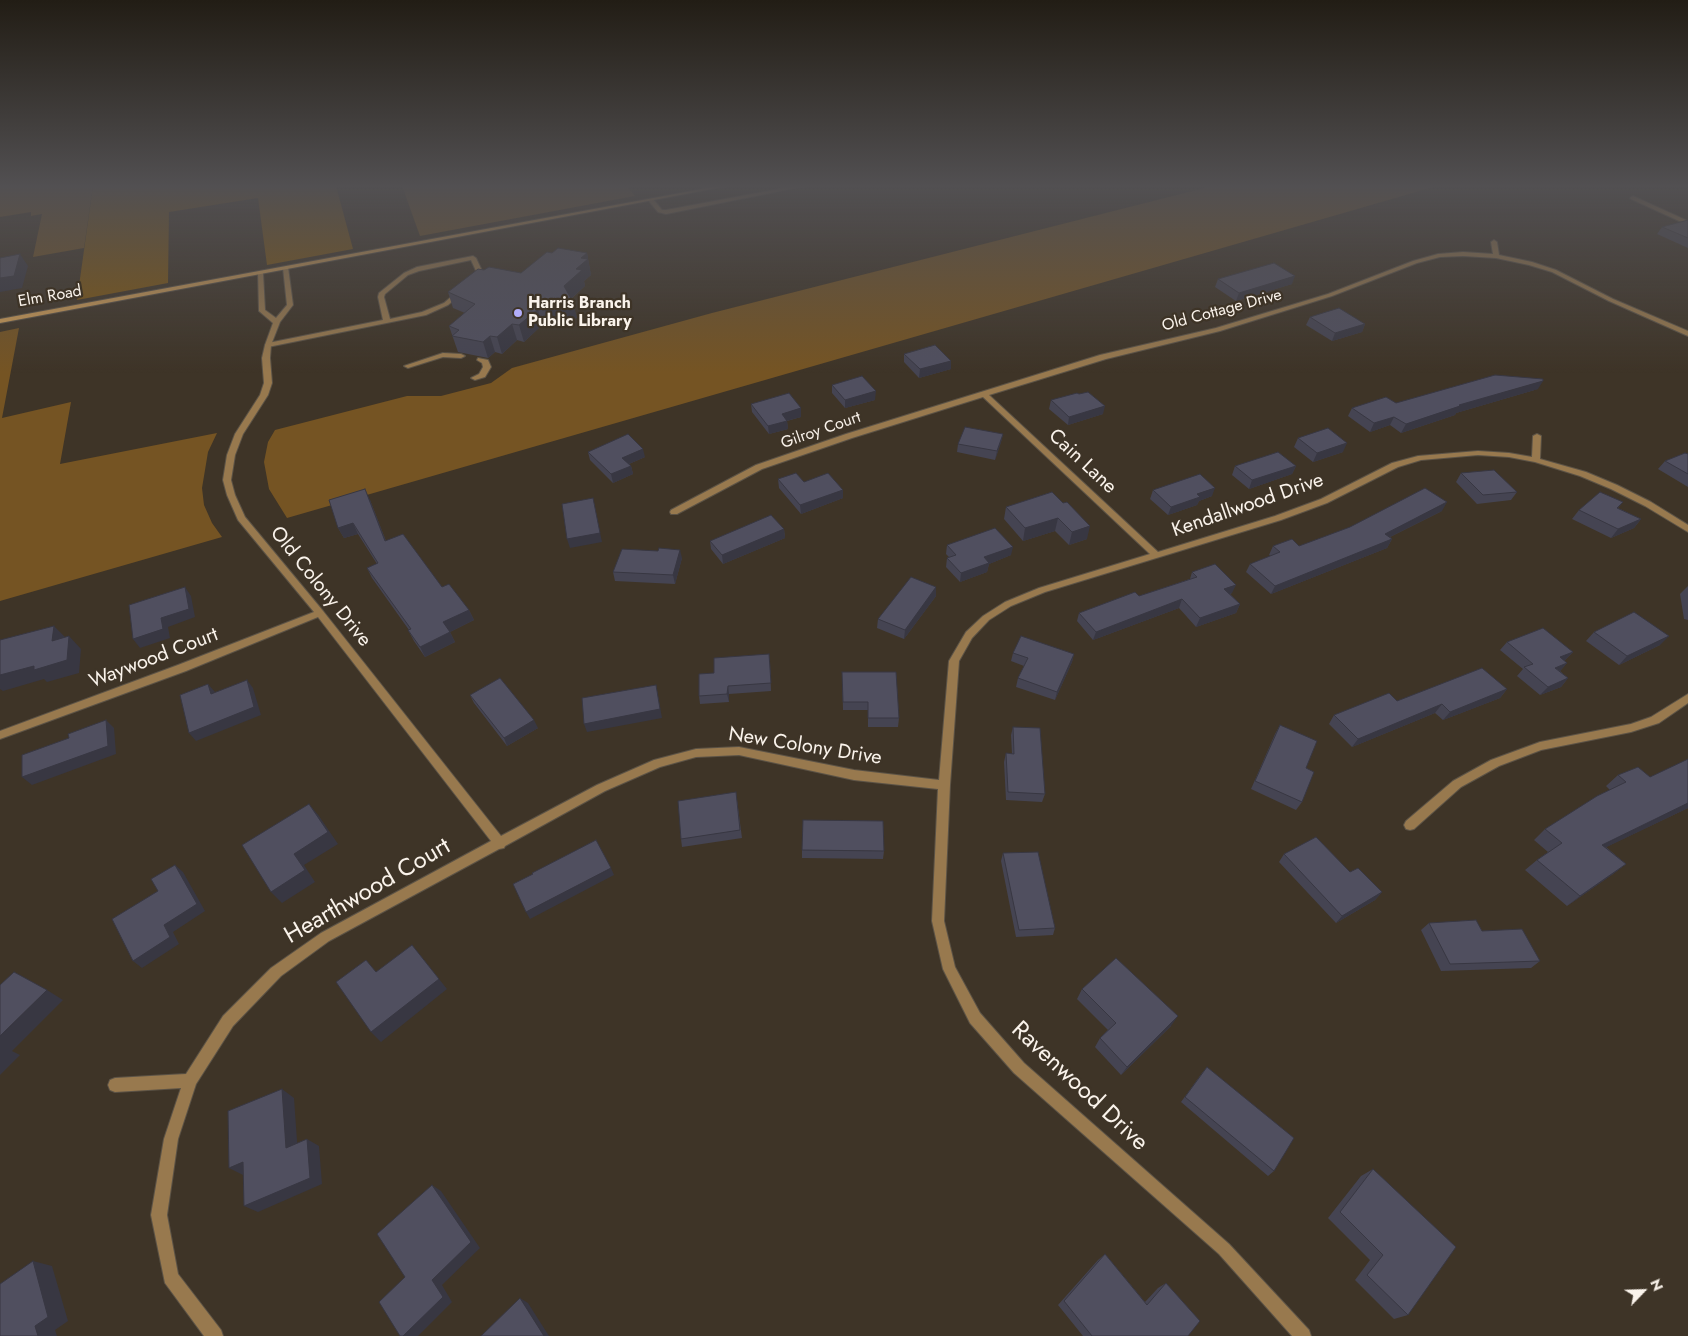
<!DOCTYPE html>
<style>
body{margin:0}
#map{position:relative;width:1688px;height:1336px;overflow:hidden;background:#3e3427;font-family:Jost,sans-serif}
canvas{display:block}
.north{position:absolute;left:1618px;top:1266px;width:50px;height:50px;-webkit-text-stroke:4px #3e3427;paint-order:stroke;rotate:66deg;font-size:14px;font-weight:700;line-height:20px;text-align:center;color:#faf3eb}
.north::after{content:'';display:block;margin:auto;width:18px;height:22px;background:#faf3eb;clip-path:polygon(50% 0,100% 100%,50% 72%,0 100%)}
</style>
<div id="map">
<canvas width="1688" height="1336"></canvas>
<div class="north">N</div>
</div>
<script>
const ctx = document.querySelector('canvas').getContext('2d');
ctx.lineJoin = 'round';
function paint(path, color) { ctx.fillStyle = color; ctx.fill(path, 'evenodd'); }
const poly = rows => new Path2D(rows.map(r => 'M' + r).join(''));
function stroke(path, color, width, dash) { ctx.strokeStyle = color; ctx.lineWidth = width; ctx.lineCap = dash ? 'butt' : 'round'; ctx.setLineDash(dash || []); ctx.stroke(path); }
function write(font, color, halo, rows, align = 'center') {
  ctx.font = font + ' Jost,sans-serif'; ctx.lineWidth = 4.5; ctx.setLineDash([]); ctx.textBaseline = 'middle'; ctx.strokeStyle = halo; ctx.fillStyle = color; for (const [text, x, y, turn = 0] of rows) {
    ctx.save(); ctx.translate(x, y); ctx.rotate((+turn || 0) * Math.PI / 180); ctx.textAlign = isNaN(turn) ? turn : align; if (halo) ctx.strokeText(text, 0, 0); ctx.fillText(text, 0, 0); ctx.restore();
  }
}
const green = poly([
 [0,186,93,186,84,248,33,257,42,214,31,216,31,212,0,217],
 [402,186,627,186,635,196,420,236],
 [1212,186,1437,186,287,518,269,489,264,462,268,442,275,430,407,396,441,396,491,383,512,368,712,313],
 [19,328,2,418,71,402,60,464,217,433,208,452,202,488,204,505,212,523,222,537,0,601,0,332]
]);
const forest = poly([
 [93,186,336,186,353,249,267,265,258,198,169,212,168,283,77,300]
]);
const lane = poly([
 [473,256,476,258,483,273,477,281,472,280,477,273,471,260,419,271,408,275,385,294,384,297,390,319,422,312,444,303,458,291,463,292,448,305,426,315,268,347,265,345,268,343,383,320,378,297,379,293,404,273,417,267,473,256],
 [443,353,461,354,465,356,461,358,443,357,408,368,404,366,443,353],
 [478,358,488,360,491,367,485,377,475,380,471,378,479,374,483,367,482,363,477,360,478,358]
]);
const street = poly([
 [795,186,805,186,666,214,658,212,648,200,653,199,662,210,666,210,795,186],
 [1633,196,1688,221,1688,225,1631,199,1630,198,1633,196],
 [1494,240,1497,242,1499,255,1532,262,1556,270,1613,299,1688,331,1688,336,1609,301,1552,272,1529,265,1496,258,1463,256,1440,257,1417,263,1332,296,1220,331,1106,359,989,395,1158,552,1275,516,1321,499,1392,463,1418,456,1478,451,1509,453,1532,457,1533,436,1537,434,1541,436,1540,459,1586,472,1617,485,1651,502,1688,525,1688,532,1645,506,1611,489,1580,476,1535,462,1509,457,1478,455,1421,460,1398,467,1327,503,1281,520,1045,592,1011,606,989,620,972,638,959,661,950,785,944,921,955,967,980,1013,1024,1063,1229,1244,1309,1330,1311,1336,1292,1336,1219,1254,1014,1073,970,1023,943,969,932,921,938,789,854,780,739,755,696,757,660,767,605,791,505,846,504,848,499,849,329,941,281,976,233,1026,196,1084,178,1139,167,1215,178,1274,221,1330,223,1336,204,1336,165,1283,151,1215,164,1139,181,1088,115,1092,110,1090,108,1085,110,1080,115,1078,186,1074,223,1016,271,968,321,933,491,841,318,617,186,671,0,739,0,731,178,665,314,612,238,520,227,495,223,480,227,455,235,434,260,395,264,383,262,358,265,345,273,323,259,311,258,272,263,273,265,310,276,318,287,305,283,268,288,267,293,305,280,322,271,345,270,358,272,383,268,395,243,434,235,455,231,480,235,495,245,517,323,611,501,836,597,785,654,760,696,749,739,747,854,770,939,780,949,661,966,632,983,616,1005,602,1039,588,1150,554,983,397,852,438,762,469,677,514,671,514,670,512,671,510,756,465,846,434,1100,355,1216,328,1328,294,1413,261,1438,254,1463,252,1493,254,1491,242,1494,240],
 [1688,694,1688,703,1659,723,1631,732,1541,750,1499,766,1461,787,1414,829,1410,830,1406,829,1404,825,1406,821,1453,781,1491,760,1540,742,1631,724,1651,717,1688,694]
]);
const secondary = poly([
 [718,186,728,186,0,323,0,319,718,186]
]);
const wall = poly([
 [1688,220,1688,248,1657,234,1662,227],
 [552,253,587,253,591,275,584,281,585,286,571,299,577,318,554,322,550,326,542,325,524,342,517,340,502,354,495,352,488,358,458,352,449,326,465,313,453,308,448,292,484,270,521,273],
 [1218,279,1292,284,1236,301,1215,287],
 [1310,317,1365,324,1362,332,1332,341,1306,325],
 [904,354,951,369,919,378,904,362],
 [832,385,875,400,845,408,832,393],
 [1538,389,1456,413,1455,415,1401,433,1390,425,1370,432,1348,416,1352,408],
 [1051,400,1103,414,1068,425,1049,409],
 [751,404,801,417,787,421,788,429,769,434,752,412],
 [1003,434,1001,442,995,460,957,452,958,444],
 [1298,438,1343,452,1313,462,1294,447],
 [588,452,645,457,629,464,631,466,633,474,613,483,590,460],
 [1688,454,1688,487,1658,469,1665,461],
 [1235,466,1296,466,1292,474,1249,489,1232,475],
 [1461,473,1517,492,1511,500,1477,504,1456,482],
 [778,479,804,482,843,498,801,514,779,488],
 [1153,490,1212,496,1199,501,1197,505,1168,515,1150,499],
 [1052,492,1087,539,1069,545,1055,531,1023,541,1004,519,1006,507],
 [370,500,386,541,469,610,474,620,450,632,455,642,425,657,414,641,408,630,409,630,372,578,367,568,377,564,358,534,344,538,338,528],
 [1623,502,1618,508,1641,519,1634,528,1611,538,1572,519,1579,510],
 [1442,511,1390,537,1392,539,1387,548,1271,594,1246,572,1250,564,1271,556,1269,555,1273,546,1299,546],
 [784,529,785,538,723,564,711,549,710,541],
 [947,545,1011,555,989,564,987,572,960,582,946,567,947,558,949,557,946,554],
 [682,558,675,584,615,581,613,572],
 [1192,572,1232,593,1230,594,1240,604,1236,613,1196,627,1179,608,1093,640,1077,621,1079,613,1139,596,1190,579],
 [1688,586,1688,620,1684,619,1680,594],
 [936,587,936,596,904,639,877,628,878,619],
 [1594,632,1660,645,1619,665,1586,641],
 [1507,642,1573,652,1564,661,1567,663,1560,671,1568,678,1561,687,1540,695,1517,676,1523,669,1500,650],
 [1013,653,1074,654,1072,662,1055,700,1016,687,1018,678,1024,666,1011,661],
 [770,662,771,691,729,694,729,702,700,704,699,696,714,673],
 [842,672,899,718,898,727,868,727,868,710,843,710],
 [1507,689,1500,698,1443,720,1435,713,1352,747,1329,724,1334,715,1397,701],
 [470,695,538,728,507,746,474,703],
 [1280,725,1306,768,1302,802,1296,810,1251,789,1275,734],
 [1013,727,1045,794,1042,802,1006,800,1004,762,1006,753,1012,754,1011,735],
 [1618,775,1688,808,1606,847,1626,864,1613,874,1567,906,1525,870,1537,860,1548,852,1534,840,1545,829,1610,790,1606,786],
 [737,800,742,838,682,847,681,839],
 [802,850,884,851,883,859,802,858],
 [1003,853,1055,928,1053,935,1016,937,1001,861],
 [1284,854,1350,872,1382,892,1375,900,1336,923,1279,862],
 [1429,923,1482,931,1540,961,1531,968,1441,971,1421,930],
 [1082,989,1171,1026,1121,1075,1095,1047,1100,1038,1108,1030,1077,999],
 [1207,1067,1274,1171,1268,1176,1181,1102,1202,1073],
 [1373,1169,1408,1315,1394,1319,1355,1280,1370,1260,1328,1218,1361,1176],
 [1105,1254,1145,1302,1158,1288,1166,1283,1188,1336,1083,1336,1058,1305,1098,1260]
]);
const shadedWall = poly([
 [587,253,591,275,584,281,585,286,567,302,564,286,576,269,581,258],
 [20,254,28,266,22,288,0,292,0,278],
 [1295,276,1292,284,1236,301,1239,293],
 [573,302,577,318,554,322,550,326,545,310,550,306],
 [538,309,542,325,524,342,519,325],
 [512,324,517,340,502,354,497,337],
 [1365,324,1362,332,1332,341,1335,333],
 [490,336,495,352,488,358,483,342],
 [951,361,951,369,919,378,920,369],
 [1543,381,1538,389,1456,413,1455,415,1401,433,1406,424,1459,405],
 [876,391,875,400,845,408,845,400],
 [1105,406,1103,414,1068,425,1069,417],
 [801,408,801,417,782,422,782,414],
 [1394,417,1390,425,1370,432,1374,423],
 [787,421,788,429,769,434,768,426],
 [1003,434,1001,442,995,460,997,451],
 [1347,443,1343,452,1313,462,1317,453],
 [643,449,645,457,624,466,622,458],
 [631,466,633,474,613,483,611,474],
 [1296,466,1292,474,1249,489,1252,480],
 [1215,488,1212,496,1199,501,1197,505,1168,515,1171,507,1197,494],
 [365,489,370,500,390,552,385,541],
 [843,490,843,498,801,514,800,505],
 [593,498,602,542,570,548,567,539],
 [1447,502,1442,511,1380,542,1385,534],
 [1058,518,1055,531,1023,541,1025,528],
 [1641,519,1634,528,1611,538,1618,529],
 [353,523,358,534,344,538,338,528],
 [1090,526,1087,539,1069,545,1072,532],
 [784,529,785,538,723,564,722,555],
 [1392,539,1387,548,1271,594,1275,586],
 [1013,547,1011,555,989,564,987,572,960,582,961,573,984,557],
 [680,550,682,558,675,584,673,575],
 [1236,585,1232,593,1220,597,1224,589],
 [185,587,191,596,195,617,168,627,170,638,140,648,133,639,161,618],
 [936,587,936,596,904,639,905,630],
 [1182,599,1179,608,1093,640,1096,632],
 [1240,604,1236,613,1196,627,1200,618],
 [469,610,474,620,448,633,443,622],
 [54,626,66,638,52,641],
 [450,632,455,642,425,657,420,647],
 [69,636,81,649,79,673,47,682,44,679,3,691,0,689,0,675],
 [1669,636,1660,645,1619,665,1627,656],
 [1573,652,1565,660,1552,666,1560,657],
 [1074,654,1072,662,1055,700,1057,692],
 [1567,663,1560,671,1555,668],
 [1568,678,1561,687,1540,695,1548,687],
 [247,680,253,688,261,715,196,741,189,733],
 [208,684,215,692,211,694],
 [656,685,662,718,587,732,584,724],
 [728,686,729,694,729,702,727,694],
 [1507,689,1500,698,1443,720,1450,712],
 [1442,704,1435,713,1352,747,1358,739],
 [106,720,114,728,116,754,32,785,22,777],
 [534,720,538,728,507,746,504,738],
 [1688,803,1688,808,1590,855,1602,845],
 [309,804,319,816,338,844,304,865,315,882,282,903,271,892,294,854],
 [1626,864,1613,874,1567,906,1580,896],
 [175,865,183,872,205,911,173,932,179,944,142,968,133,961,164,925],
 [611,868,614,875,530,919,526,912],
 [1382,892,1375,900,1336,923,1342,916],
 [412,945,447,989,381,1042,371,1032],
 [47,990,63,1000,12,1051,20,1055,0,1075,0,1036],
 [1178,1016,1171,1026,1121,1075,1127,1067],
 [282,1089,294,1098,298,1155,286,1148],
 [307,1139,319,1146,322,1184,258,1212,244,1206],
 [243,1162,243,1175,229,1168],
 [432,1185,441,1191,480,1248,442,1285,452,1302,418,1336,403,1336,432,1280],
 [33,1261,52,1266,68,1321,55,1330,57,1336,38,1336,35,1326],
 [520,1298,528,1303,549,1336,544,1336]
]);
const building = poly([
 [1688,220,1688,238,1662,227,1688,220],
 [558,248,587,253,581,258,588,259,576,269,582,270,564,286,573,302,550,306,545,310,538,309,519,325,512,324,497,337,490,336,483,342,452,336,459,330,449,326,475,304,448,292,478,269,484,270,489,267,521,273,547,252,552,253,558,248],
 [20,254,14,276,0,278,0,258,20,254],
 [1274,263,1295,276,1239,293,1218,279,1274,263],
 [1339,308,1365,324,1335,333,1310,317,1339,308],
 [935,345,951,361,920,369,904,354,935,345],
 [1495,375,1543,379,1543,381,1459,405,1460,406,1406,424,1394,417,1374,423,1352,408,1386,397,1396,403,1495,375],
 [862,376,876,391,845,400,832,385,862,376],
 [1088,392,1105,406,1069,417,1051,400,1077,393,1079,394,1088,392],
 [789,393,801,408,782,414,787,421,768,426,751,404,789,393],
 [965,427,1003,434,997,451,958,444,965,427],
 [1328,428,1347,443,1317,453,1298,438,1328,428],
 [628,434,643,449,622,458,631,466,611,474,588,452,628,434],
 [1278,452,1296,466,1252,480,1235,466,1278,452],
 [1685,453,1688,454,1688,474,1665,461,1685,453],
 [1494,470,1517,492,1483,495,1461,473,1494,470],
 [796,473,804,482,828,473,843,490,800,505,778,479,796,473],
 [1200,474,1215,488,1197,494,1200,497,1171,507,1153,490,1200,474],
 [1425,488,1447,502,1385,534,1392,539,1275,586,1250,564,1280,552,1273,546,1292,539,1299,546,1350,527,1425,488],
 [365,489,385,541,403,534,442,587,449,584,469,610,443,622,450,632,420,647,408,630,411,629,367,568,378,563,353,523,338,528,329,500,365,489],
 [1052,492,1063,503,1067,502,1090,526,1072,532,1058,518,1025,528,1006,507,1052,492],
 [1600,492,1623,502,1617,508,1641,519,1618,529,1579,510,1600,492],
 [593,498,600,533,567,539,562,504,593,498],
 [771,515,784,529,722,555,710,541,771,515],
 [995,528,1013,547,984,557,989,563,961,573,947,558,956,555,947,545,995,528],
 [659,548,680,550,673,575,613,572,622,549,658,551,659,548],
 [1215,564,1236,585,1224,589,1240,604,1200,618,1182,599,1096,632,1079,613,1135,592,1139,596,1197,577,1192,572,1215,564],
 [911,577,936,587,905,630,878,619,911,577],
 [185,587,189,609,161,618,163,629,133,639,129,605,185,587],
 [1634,612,1669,636,1627,656,1594,632,1634,612],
 [54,626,52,641,69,636,67,660,34,670,34,666,0,675,0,640,54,626],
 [1543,628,1573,652,1560,657,1567,663,1555,668,1568,678,1548,687,1524,667,1533,664,1507,642,1543,628],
 [1021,636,1074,654,1057,692,1018,678,1028,658,1013,653,1021,636],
 [769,654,771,683,728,686,727,694,699,696,699,674,714,673,714,658,769,654],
 [1482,668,1507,689,1450,712,1442,704,1358,739,1334,715,1389,693,1397,701,1482,668],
 [842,672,896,672,899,718,868,718,868,702,843,702,842,672],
 [500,678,534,720,504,738,470,695,500,678],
 [247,680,254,707,189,733,180,695,208,684,211,694,247,680],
 [656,685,660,709,584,724,582,698,656,685],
 [106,720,108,746,22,777,22,755,69,738,68,734,106,720],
 [1280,725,1317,741,1306,768,1314,772,1302,802,1255,781,1280,725],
 [1013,727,1040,728,1045,794,1008,792,1006,753,1014,754,1013,727],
 [1688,759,1688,803,1602,845,1626,864,1580,896,1537,860,1562,843,1545,829,1597,796,1626,782,1618,775,1638,767,1650,777,1688,759],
 [736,792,740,830,681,839,678,801,736,792],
 [309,804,328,832,294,854,305,870,271,892,242,845,309,804],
 [803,820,883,821,884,851,802,850,803,820],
 [1316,837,1350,872,1358,868,1382,892,1342,916,1284,854,1316,837],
 [596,840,611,868,526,912,513,884,533,874,532,873,596,840],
 [1038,852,1055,928,1019,930,1003,853,1038,852],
 [175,865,197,904,164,925,170,937,133,961,112,919,158,891,151,879,175,865],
 [1476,920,1482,931,1522,929,1540,961,1450,964,1429,923,1476,920],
 [412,945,439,979,371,1032,336,982,366,960,376,972,412,945],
 [1116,958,1178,1016,1127,1067,1100,1038,1116,1023,1082,989,1116,958],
 [14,972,47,990,0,1036,0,985,14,972],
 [1207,1067,1294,1138,1274,1171,1185,1097,1207,1067],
 [282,1089,286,1148,307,1139,310,1178,244,1206,243,1162,229,1168,228,1111,282,1089],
 [1373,1169,1456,1247,1408,1315,1367,1275,1383,1255,1340,1212,1373,1169],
 [432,1185,471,1242,432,1280,443,1297,403,1336,400,1336,379,1302,405,1277,377,1234,432,1185],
 [1105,1254,1147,1305,1166,1283,1200,1321,1188,1336,1092,1336,1064,1301,1105,1254],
 [33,1261,48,1317,35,1326,38,1336,0,1336,0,1284,33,1261],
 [520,1298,544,1336,481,1336,520,1298]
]);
const markers = [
 [518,313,5,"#b2adf9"]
];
const farStreetnames = [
 ["Elm Road",50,297,-10],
 ["Old Cottage Drive",1222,311,-15],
 ["Gilroy Court",821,431,-19]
];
const farPoinames = [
 ["Harris Branch",528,304],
 ["Public Library",528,322]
];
const streetNames = [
 ["Cain Lane",1082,462,43],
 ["Kendallwood Drive",1248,506,-19],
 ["Old Colony Drive",320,587,51],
 ["Waywood Court",154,659,-21],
 ["New Colony Drive",805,747,9]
];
const nearStreetnames = [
 ["Hearthwood Court",368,892,-30],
 ["Ravenwood Drive",1079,1087,43]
];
paint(green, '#755423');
paint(forest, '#805710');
stroke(lane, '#5c5346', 2);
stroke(street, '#5c5346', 2);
stroke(secondary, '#5c5346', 2);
paint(lane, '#98794e');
paint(street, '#98794e');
paint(secondary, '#cf9d57');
paint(wall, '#454452');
paint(shadedWall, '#383742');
paint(building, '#504f5f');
stroke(building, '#383742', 1);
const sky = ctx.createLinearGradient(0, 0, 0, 373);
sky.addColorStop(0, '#221d15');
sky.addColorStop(0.5, '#525052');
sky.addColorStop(1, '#52505200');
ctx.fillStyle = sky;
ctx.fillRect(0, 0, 1688, 373);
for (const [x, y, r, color] of markers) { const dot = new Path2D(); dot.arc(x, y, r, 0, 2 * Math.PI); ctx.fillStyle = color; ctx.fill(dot); stroke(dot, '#3e3427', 2); }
write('16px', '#faf3eb', '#3e3427', farStreetnames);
write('bold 16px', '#faf3eb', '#3e3427', farPoinames, 'left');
write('20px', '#faf3eb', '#3e3427', streetNames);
write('24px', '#faf3eb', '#3e3427', nearStreetnames);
</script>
